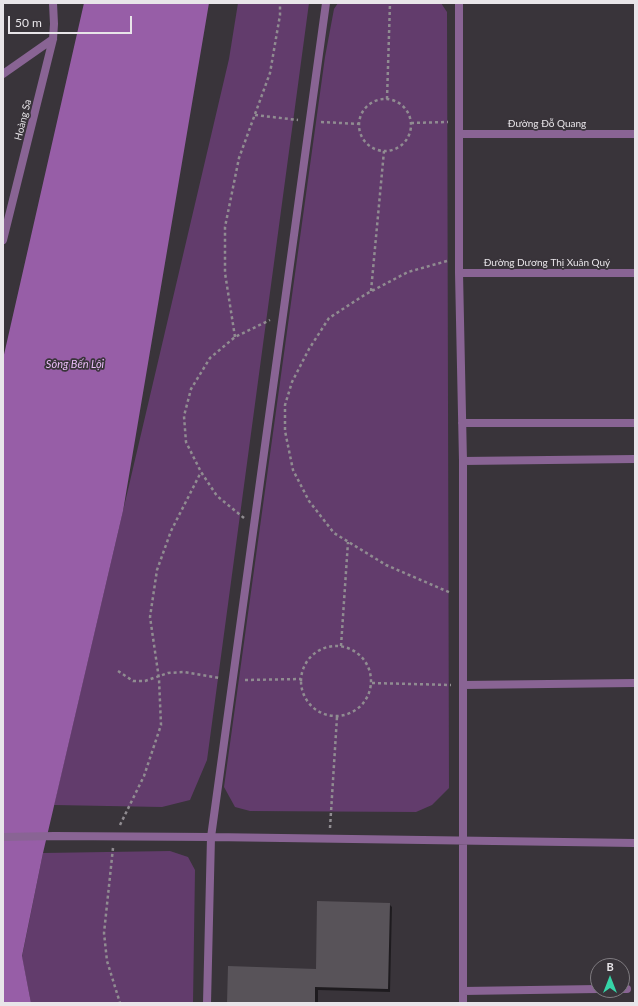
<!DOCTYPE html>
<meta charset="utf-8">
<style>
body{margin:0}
#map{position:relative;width:638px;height:1006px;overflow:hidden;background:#39343a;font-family:Lato,sans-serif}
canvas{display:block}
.frame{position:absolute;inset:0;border:4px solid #e8e5e9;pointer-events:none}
.north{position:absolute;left:590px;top:958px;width:40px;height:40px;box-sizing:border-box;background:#39343a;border:1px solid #7f7b80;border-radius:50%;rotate:0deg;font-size:11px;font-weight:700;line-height:16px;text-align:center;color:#e8e5e9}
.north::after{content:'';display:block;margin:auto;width:14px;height:18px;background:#36d4a7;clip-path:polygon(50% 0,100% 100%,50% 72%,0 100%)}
.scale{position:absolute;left:8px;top:16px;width:124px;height:18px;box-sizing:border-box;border:2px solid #e8e5e9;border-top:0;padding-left:5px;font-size:12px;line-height:14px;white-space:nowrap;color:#e8e5e9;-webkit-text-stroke:3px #39343a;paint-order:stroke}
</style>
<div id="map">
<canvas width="638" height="1006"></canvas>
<div class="frame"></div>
<div class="north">B</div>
<div class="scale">50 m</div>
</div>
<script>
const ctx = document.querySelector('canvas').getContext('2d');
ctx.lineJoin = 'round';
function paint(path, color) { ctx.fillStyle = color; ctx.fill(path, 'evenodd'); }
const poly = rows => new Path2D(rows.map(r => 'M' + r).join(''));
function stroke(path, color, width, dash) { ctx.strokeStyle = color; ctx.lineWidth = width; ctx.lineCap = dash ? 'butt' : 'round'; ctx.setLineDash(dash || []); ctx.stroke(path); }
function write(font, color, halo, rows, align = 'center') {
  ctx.font = font + ' Lato,sans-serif'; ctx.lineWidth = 3.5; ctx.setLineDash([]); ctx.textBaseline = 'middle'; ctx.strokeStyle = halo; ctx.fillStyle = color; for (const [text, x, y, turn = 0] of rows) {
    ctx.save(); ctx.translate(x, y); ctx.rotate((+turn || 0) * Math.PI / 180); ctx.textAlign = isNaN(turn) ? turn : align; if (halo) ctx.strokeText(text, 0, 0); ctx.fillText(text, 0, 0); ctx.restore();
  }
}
const green = poly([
 [238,3,309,3,207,760,190,800,162,807,54,805,229,59],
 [338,3,441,3,447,12,449,788,432,805,416,812,250,811,235,807,224,787,325,57,334,9],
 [170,851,188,857,195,870,193,1003,31,1003,22,957,43,853]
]);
const water = poly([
 [84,3,209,3,123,511,43,853,22,956,31,1003,3,1003,3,359]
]);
const shadow = poly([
 [389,904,392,907,390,992,318,990,318,1003,228,1003,317,970]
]);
const building = poly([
 [317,901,390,903,388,989,315,987,315,1003,227,1003,228,966,316,969]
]);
const path = poly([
 [387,99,390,3],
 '359 125a26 26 0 1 1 52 0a26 26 0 1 1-52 0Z',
 [255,115,298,120],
 [321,122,360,124],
 [411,123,448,122],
 [447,261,408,272,366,294,329,318,309,349,292,382,285,405,285,431,293,470,309,501,334,533,386,565,451,593],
 [371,291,384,151],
 [235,337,225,273,225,227,239,158,270,73,280,15,280,3],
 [244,518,217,496,201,472,186,442,184,416,191,389,210,358,235,337,270,320],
 '301 681a35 35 0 1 1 70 0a35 35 0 1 1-70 0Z',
 [341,646,348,542],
 [118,671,133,681,145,681,168,673,184,672,220,678],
 [245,680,301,679],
 [372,683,451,685],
 [120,825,144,776,161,725,159,679,150,617,157,570,171,531,201,472],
 [330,828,337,717],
 [113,848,104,933,107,961,120,1003]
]);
const minor = poly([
 [459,3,459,273,463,461,463,1003],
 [3,74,53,39],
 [459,134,635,134],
 [3,240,53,39,54,24,53,3],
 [459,273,635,273],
 [462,423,635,423],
 [463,461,635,459],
 [463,685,635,683],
 [3,837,54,836,211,837,635,843],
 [622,989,627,989],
 [463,991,598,989],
 [207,1003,211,837,326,3]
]);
const streetNames = [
 ["Hoàng Sa",23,120,-76],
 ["Đường Đỗ Quang",547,124],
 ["Đường Dương Thị Xuân Quý",547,263]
];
const waterNames = [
 ["Sông Bến Lội",75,364]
];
paint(green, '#623c6c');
paint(water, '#975ea7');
paint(shadow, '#0007');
paint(building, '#585359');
stroke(path, '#908c91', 2.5, [3, 3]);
stroke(minor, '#896494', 8);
write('10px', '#e8e5e9', '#39343a', streetNames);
write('italic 11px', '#ebbdf8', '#39343a', waterNames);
</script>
